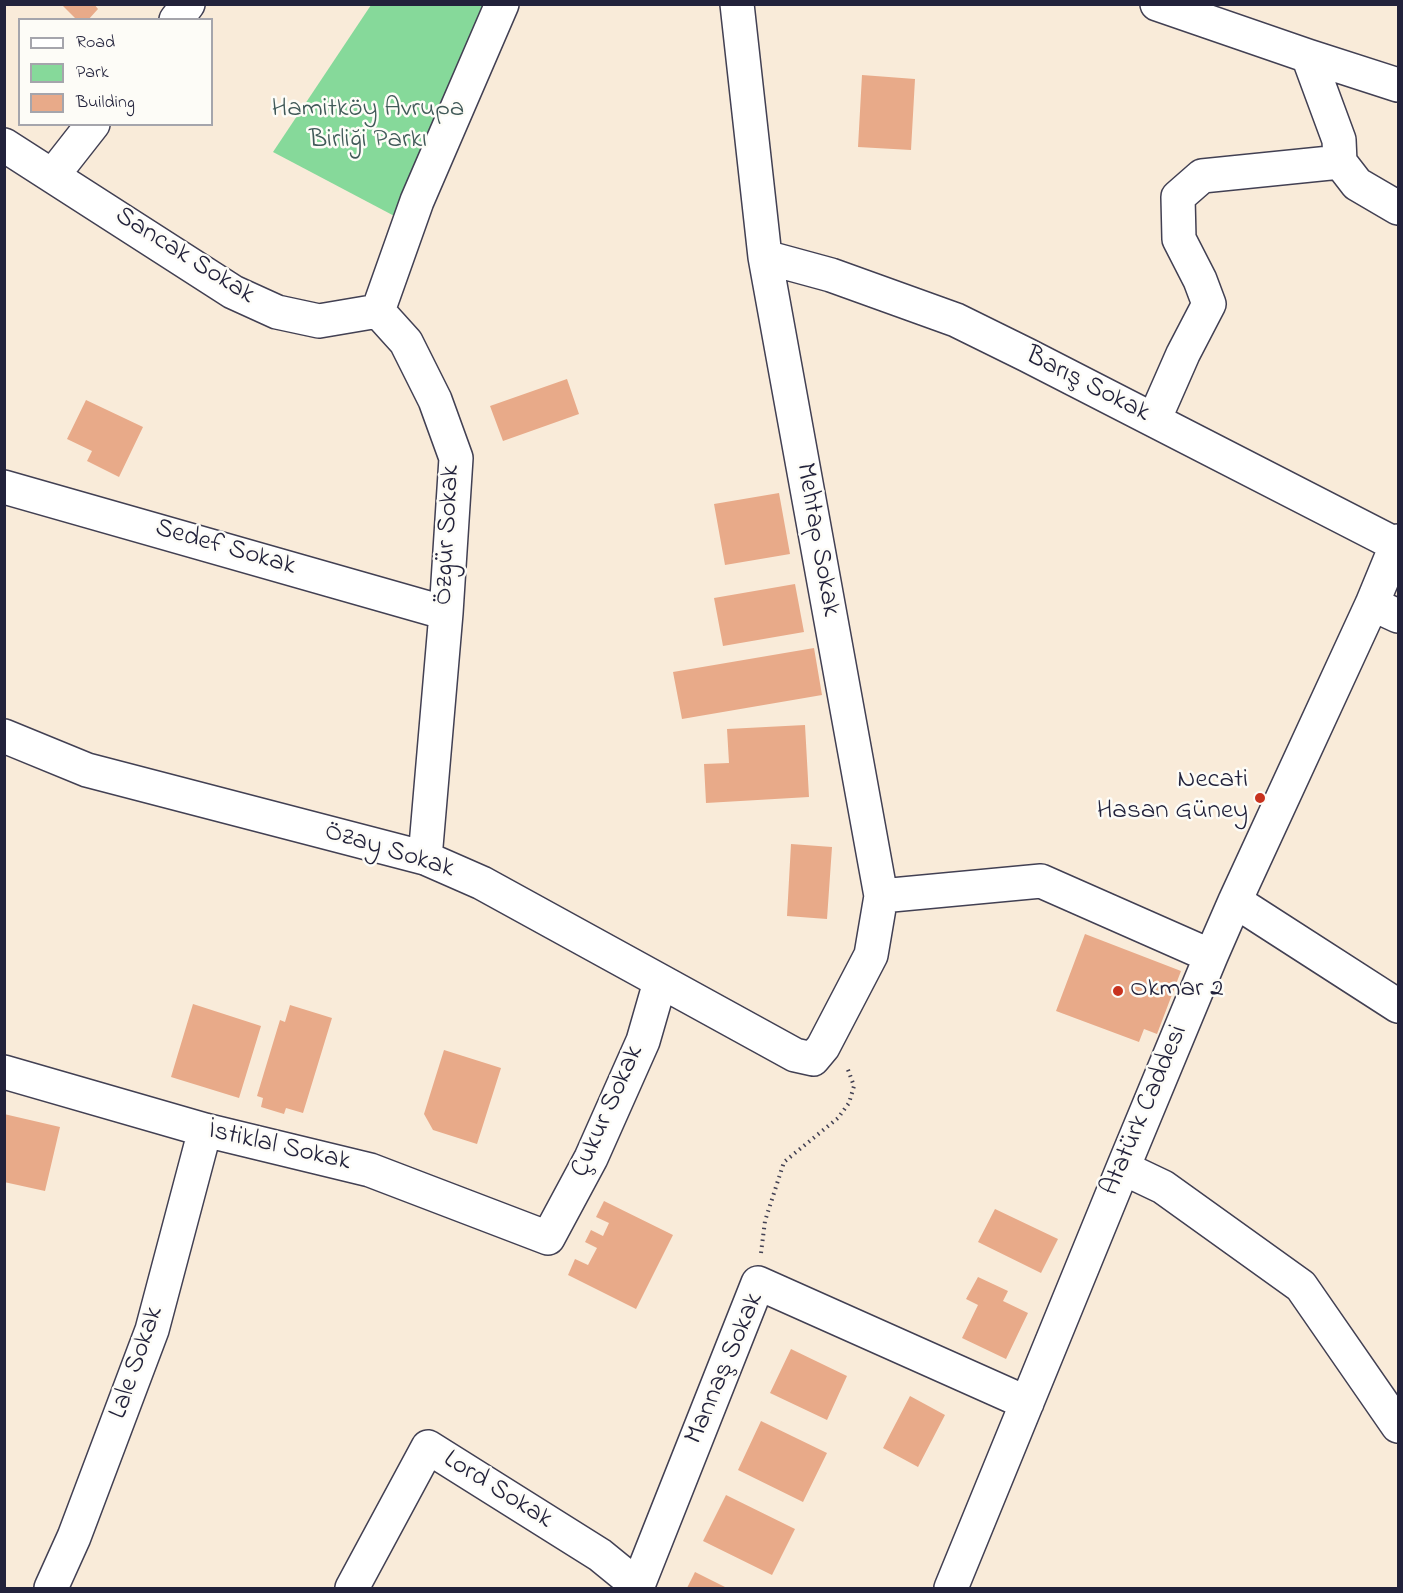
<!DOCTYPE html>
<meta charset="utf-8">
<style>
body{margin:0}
#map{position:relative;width:1403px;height:1593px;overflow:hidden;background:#f9ebd9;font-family:"Indie Flower",sans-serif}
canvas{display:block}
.frame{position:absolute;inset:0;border:6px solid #22223b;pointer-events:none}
.legend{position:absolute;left:18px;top:18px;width:195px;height:108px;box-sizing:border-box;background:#fdfcf7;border:2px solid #a5a5ac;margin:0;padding:8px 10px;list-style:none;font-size:18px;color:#22223b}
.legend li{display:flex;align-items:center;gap:12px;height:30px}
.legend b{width:30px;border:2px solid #a5a5ac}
</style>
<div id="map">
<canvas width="1403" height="1593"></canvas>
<div class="frame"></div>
<ul class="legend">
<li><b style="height:8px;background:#fff"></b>Road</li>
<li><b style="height:16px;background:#86d99a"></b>Park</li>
<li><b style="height:16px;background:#e8aa89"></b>Building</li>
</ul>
</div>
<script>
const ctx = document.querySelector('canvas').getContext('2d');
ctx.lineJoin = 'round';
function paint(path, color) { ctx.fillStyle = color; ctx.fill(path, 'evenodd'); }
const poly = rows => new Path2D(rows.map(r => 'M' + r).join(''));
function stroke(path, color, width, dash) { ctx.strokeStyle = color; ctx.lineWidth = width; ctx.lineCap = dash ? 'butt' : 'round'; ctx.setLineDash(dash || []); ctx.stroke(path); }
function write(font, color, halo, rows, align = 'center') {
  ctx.font = font + ' "Indie Flower",sans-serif'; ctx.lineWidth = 5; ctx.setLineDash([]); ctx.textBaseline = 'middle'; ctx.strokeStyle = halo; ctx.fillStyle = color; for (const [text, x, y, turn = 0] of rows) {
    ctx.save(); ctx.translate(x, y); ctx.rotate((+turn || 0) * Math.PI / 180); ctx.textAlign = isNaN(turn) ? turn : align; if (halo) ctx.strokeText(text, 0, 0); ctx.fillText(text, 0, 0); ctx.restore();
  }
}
const green = poly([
 [371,5,488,5,400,219,273,152]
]);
const building = poly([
 [61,4,94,4,98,9,88,20,77,20],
 [862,75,915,79,911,150,858,147],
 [567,379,579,414,503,441,490,406],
 [86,400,143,427,119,477,87,461,92,451,67,439],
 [779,493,790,554,725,565,714,504],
 [795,584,804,632,723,646,714,598],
 [814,648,822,695,682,719,673,672],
 [805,725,809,797,706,803,704,764,729,763,727,729],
 [791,844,832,847,827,919,787,916],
 [1085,934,1181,971,1157,1034,1144,1029,1139,1042,1056,1011],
 [193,1004,261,1026,239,1098,171,1077],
 [290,1005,332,1018,303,1113,286,1108,284,1114,261,1107,263,1098,257,1096,280,1020,285,1022],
 [444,1050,501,1068,477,1144,433,1130,424,1114],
 [4,1114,60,1127,45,1191,4,1182],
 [604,1201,673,1235,636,1309,568,1275,575,1259,588,1265,597,1248,585,1242,591,1230,603,1236,609,1223,596,1217],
 [995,1209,1058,1239,1041,1273,978,1242],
 [978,1277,1008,1291,1003,1301,1028,1313,1006,1359,962,1338,978,1305,966,1299],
 [791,1349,847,1376,827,1420,770,1393],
 [910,1396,945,1415,918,1467,883,1448],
 [761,1421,827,1453,803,1502,738,1470],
 [726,1495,795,1529,772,1575,703,1541],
 [695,1572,727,1588,687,1588]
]);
const path = poly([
 [761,1253,765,1221,784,1162,838,1118,849,1103,854,1086,847,1067]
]);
const minor = poly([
 [1157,4,1308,56,1398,85],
 [176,20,188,4],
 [1308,56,1339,140,1340,162,1357,184,1398,208],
 [4,145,233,292,277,312,319,321,378,311],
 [53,175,93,124],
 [765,257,831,275,956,320,1027,355,1397,545],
 [378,311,406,342,435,400,456,458,446,613,425,858],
 [378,311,417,201,502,4],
 [1154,420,1183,354,1209,304,1200,280,1179,239,1178,197,1202,176,1340,162],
 [4,487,446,613],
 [1372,604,1398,616],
 [4,736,87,770,425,858,482,883,795,1055,813,1059,823,1047,871,955,881,896,765,257,737,4],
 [881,896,1041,881,1211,956],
 [1235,901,1398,1006],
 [4,1072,205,1130,370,1170,548,1238,591,1158,643,1041,660,982],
 [1123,1168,1163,1187,1301,1286,1398,1426],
 [51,1588,74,1537,152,1330,205,1130],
 [352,1588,428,1447,600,1555,638,1586],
 [637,1588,758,1283,1027,1403],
 [951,1588,1123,1168,1211,956,1235,901,1372,604,1398,541]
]);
const markers = [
 [1260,798,6,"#c8321e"],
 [1118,991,6,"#c8321e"]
];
const parkNames = [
 ["Hamitköy Avrupa",368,111],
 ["Birliği Parkı",368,142]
];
const streetNames = [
 ["Sancak Sokak",184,257,32],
 ["Barış Sokak",1087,386,27],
 ["Özgür Sokak",449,535,-87],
 ["Mehtap Sokak",816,540,80],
 ["Sedef Sokak",225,549,16],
 ["Özay Sokak",389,852,17],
 ["Atatürk Caddesi",1146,1111,-67],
 ["Çukur Sokak",609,1112,-66],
 ["İstiklal Sokak",279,1148,13],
 ["Lale Sokak",138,1363,-71],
 ["Mannaş Sokak",726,1369,-67],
 ["Lord Sokak",497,1491,32]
];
const poiNames = [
 ["Necati",1248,782],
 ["Hasan Güney",1248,813],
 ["Okmar 2",1130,991,"left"]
];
paint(green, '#86d99a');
paint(building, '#e8aa89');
stroke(minor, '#424053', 36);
stroke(path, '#424053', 4, [1.5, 4.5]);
stroke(minor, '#fff', 33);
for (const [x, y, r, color] of markers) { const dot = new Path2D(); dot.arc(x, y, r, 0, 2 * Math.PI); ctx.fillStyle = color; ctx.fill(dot); stroke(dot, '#fdfcf7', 2); }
write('27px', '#405958', '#fdfcf7', parkNames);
write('27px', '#22223b', '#fdfcf7', streetNames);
write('27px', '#22223b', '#fdfcf7', poiNames, 'right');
</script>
